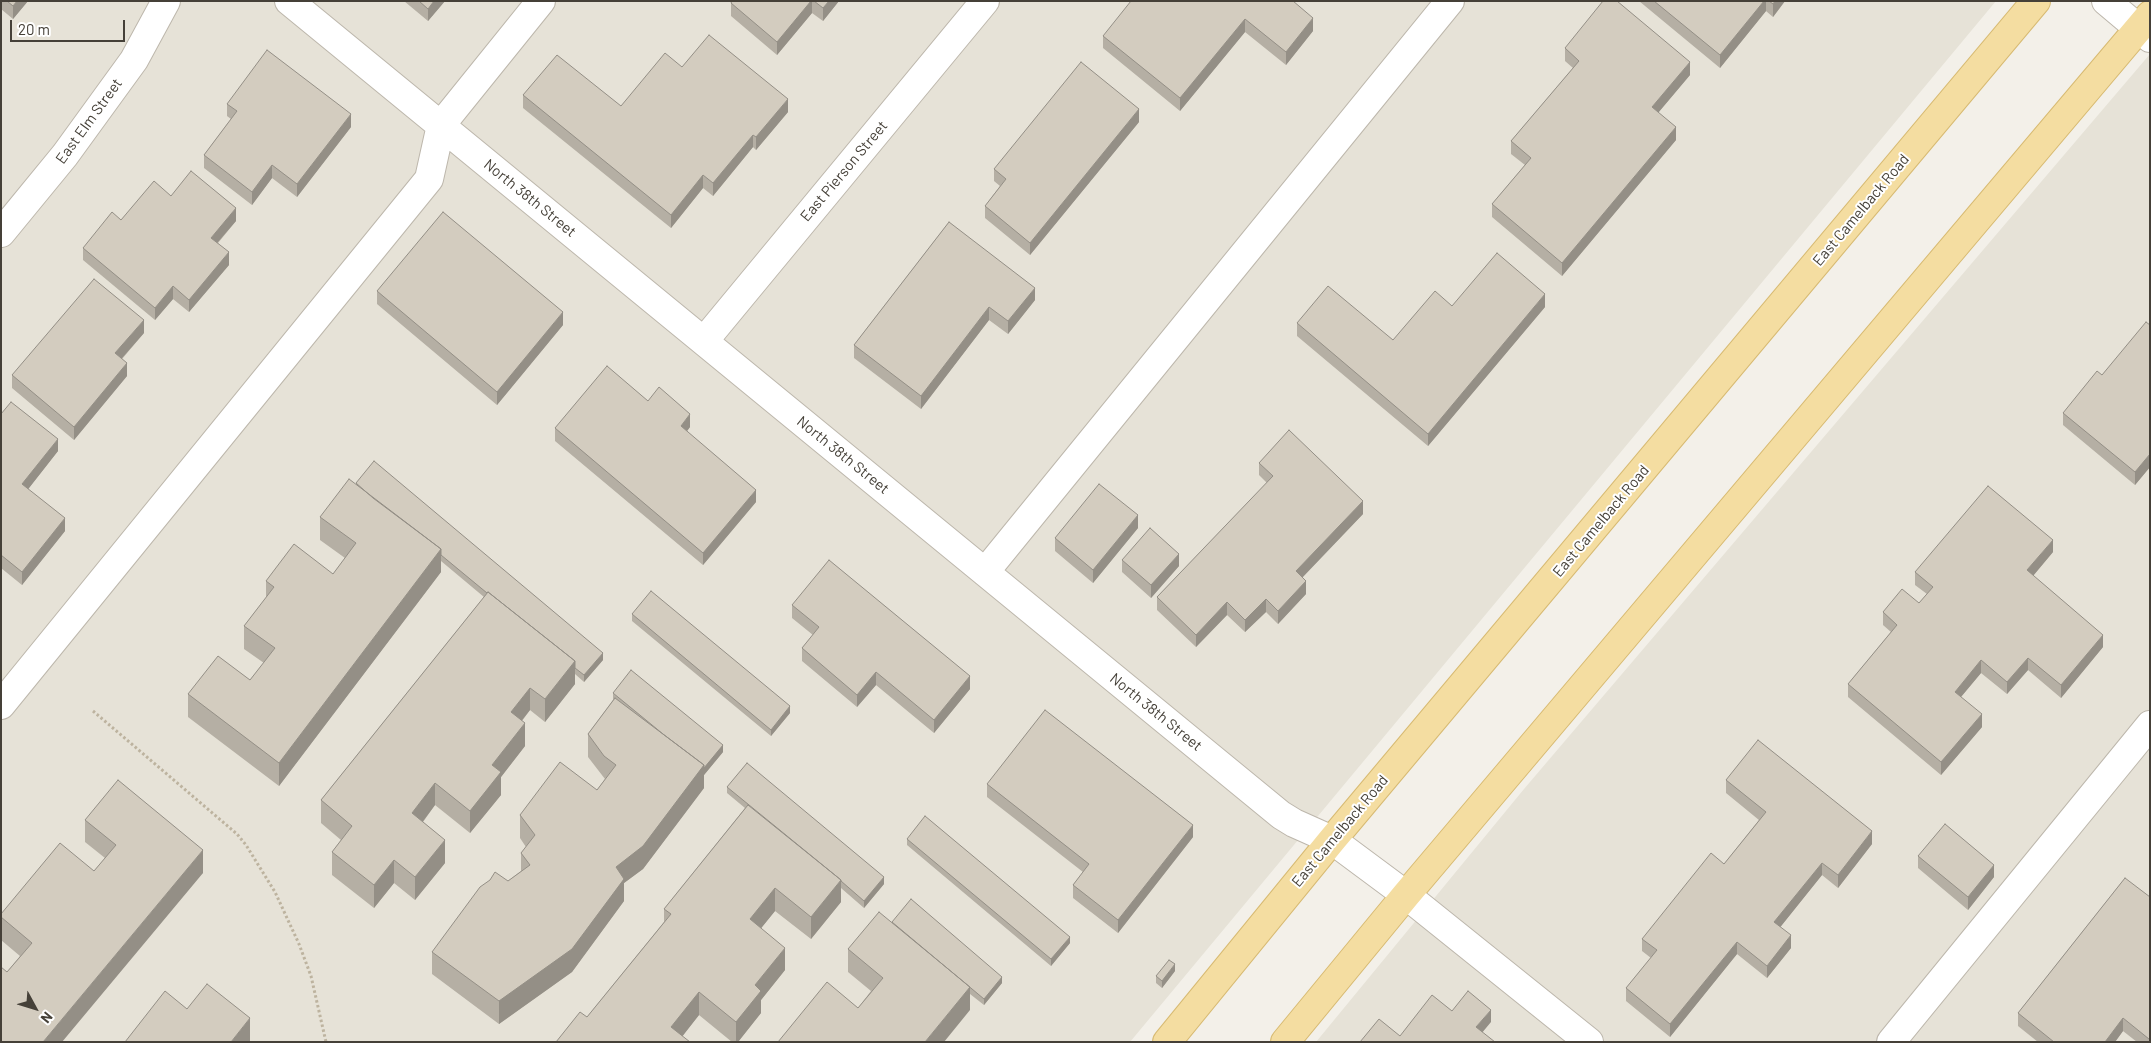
<!DOCTYPE html>
<style>
body{margin:0}
#map{position:relative;width:2151px;height:1043px;overflow:hidden;background:#f3f0e9;font-family:Barlow,sans-serif}
canvas{display:block}
.frame{position:absolute;inset:0;border:2px solid #454038;pointer-events:none}
.north{position:absolute;left:10px;top:983px;width:50px;height:50px;-webkit-text-stroke:4px #fff;paint-order:stroke;rotate:129deg;font-size:14px;font-weight:700;line-height:20px;text-align:center;color:#454038}
.north::after{content:'';display:block;margin:auto;width:18px;height:22px;background:#454038;clip-path:polygon(50% 0,100% 100%,50% 72%,0 100%)}
.scale{position:absolute;left:10px;top:20px;width:115px;height:22px;box-sizing:border-box;border:2px solid #454038;border-top:0;padding-left:6px;font-size:15px;line-height:18px;white-space:nowrap;color:#454038;-webkit-text-stroke:4px #fff;paint-order:stroke}
</style>
<div id="map">
<canvas width="2151" height="1043"></canvas>
<div class="frame"></div>
<div class="north">N</div>
<div class="scale">20 m</div>
</div>
<script>
const ctx = document.querySelector('canvas').getContext('2d');
ctx.lineJoin = 'round';
function paint(path, color) { ctx.fillStyle = color; ctx.fill(path, 'evenodd'); }
const poly = rows => new Path2D(rows.map(r => 'M' + r).join(''));
function stroke(path, color, width, dash) { ctx.strokeStyle = color; ctx.lineWidth = width; ctx.lineCap = dash ? 'butt' : 'round'; ctx.setLineDash(dash || []); ctx.stroke(path); }
function write(font, color, halo, rows, align = 'center') {
  ctx.font = font + ' Barlow,sans-serif'; ctx.lineWidth = 4; ctx.setLineDash([]); ctx.textBaseline = 'middle'; ctx.strokeStyle = halo; ctx.fillStyle = color; for (const [text, x, y, turn = 0] of rows) {
    ctx.save(); ctx.translate(x, y); ctx.rotate((+turn || 0) * Math.PI / 180); ctx.textAlign = isNaN(turn) ? turn : align; if (halo) ctx.strokeText(text, 0, 0); ctx.fillText(text, 0, 0); ctx.restore();
  }
}
const residential = poly([
 [1,1,1996,1,1130,1042,1,1042],
 [2150,54,2150,1042,1316,1042,1524,789]
]);
const path = poly([
 [93,711,237,834,246,845,275,892,299,944,311,976,326,1042]
]);
const minor = poly([
 [289,1,1281,815,1294,823,1332,840,1406,895,1589,1042],
 [2106,1,2150,38],
 [1,233,65,155,134,60,166,1],
 [704,341,985,1],
 [985,572,1450,1],
 [1,705,429,179,441,125,541,1],
 [1891,1042,2150,725]
]);
const major = poly([
 [1167,1042,1332,840,2036,1],
 [1285,1042,1406,895,2150,15]
]);
const wall = poly([
 [1,1,28,1,13,19,1,9],
 [404,1,445,1,428,21],
 [732,1,839,1,823,21,812,13,777,55,731,16,731,3],
 [1293,1,1313,31,1286,65,1245,32,1180,111,1103,48,1103,36],
 [1639,1,1785,1,1773,17,1766,11,1720,68],
 [1565,48,1690,75,1658,113,1676,140,1562,276,1492,217,1492,204,1525,165,1511,154,1511,141,1573,68,1565,61],
 [682,67,788,112,756,150,753,147,713,196,703,188,671,228,523,108,523,95,621,106],
 [227,104,351,127,297,197,272,178,252,205,204,168,204,155,231,119,227,116],
 [1139,122,1030,255,985,218,985,206,1000,186,994,181,994,169],
 [171,196,236,221,218,243,229,265,189,312,173,299,155,320,83,260,83,248,121,220],
 [949,222,1035,300,1008,334,989,320,921,409,854,358,854,345],
 [377,291,563,325,497,405,377,304],
 [1452,306,1545,307,1428,446,1297,336,1297,323,1393,340],
 [2150,325,2150,467,2135,485,2063,425,2063,413,2102,375],
 [144,333,122,359,127,376,74,440,12,388,12,375],
 [648,401,690,427,687,431,756,502,703,565,555,441,555,428],
 [1,414,58,451,28,489,65,531,22,585,1,568],
 [1259,463,1363,514,1302,578,1306,594,1278,624,1266,612,1245,632,1227,615,1196,647,1157,610,1157,597,1267,483,1259,475],
 [356,483,603,660,584,682,575,674,575,684,545,722,530,710,522,721,525,746,501,777,501,795,470,833,435,805,423,822,445,863,415,900,394,883,374,908,332,875,332,852,341,840,321,823,321,800,484,597,441,561,441,572,279,786,188,717,188,694,250,680,264,663,244,649,244,626,266,598,266,581,333,574,345,558,320,540,320,517,356,484],
 [1138,528,1093,583,1055,551,1055,538],
 [2053,552,2033,576,2103,647,2061,698,2028,670,2007,694,1981,673,1961,697,1982,727,1941,775,1848,697,1848,684,1891,632,1883,625,1883,612,1919,603,1927,594,1915,585,1915,572],
 [1122,560,1179,566,1151,598,1122,572],
 [792,605,970,689,934,733,876,685,857,707,802,661,802,648,813,635,792,618],
 [632,614,790,713,771,736,632,621],
 [613,693,723,752,704,775,704,788,643,869,624,883,624,901,572,972,499,1024,432,974,432,952,508,881,521,871,521,853,526,847,520,838,520,815,597,790,605,779,588,757,588,734,613,700],
 [1726,780,1872,844,1838,888,1822,875,1780,927,1791,948,1767,978,1737,954,1670,1037,1626,1001,1626,988,1651,958,1642,951,1642,939,1724,864,1759,820,1726,793],
 [987,784,1193,837,1118,933,1073,898,1073,885,1083,872,987,797],
 [727,787,884,884,864,908,841,888,841,902,811,939,775,911,761,928,785,970,761,1000,761,1013,738,1042,732,1042,699,1015,682,1036,587,1017,664,922,664,909,745,808,727,793],
 [85,820,203,873,7,972,20,956,1,940,1,914,94,871,105,858,85,842],
 [907,839,1070,943,1051,966,907,845],
 [1918,856,1994,877,1968,910,1918,868],
 [2125,878,2150,1042,2137,1042,2123,1031,2115,1042,2038,1042,2018,1026,2018,1013],
 [892,922,1002,983,984,1005,970,994,970,1010,858,1008,871,991,848,972,848,949,892,923],
 [1175,971,1162,988,1156,983,1156,976]
]);
const shadedWall = poly([
 [17,1,28,1,13,19,13,6],
 [434,1,445,1,428,21,428,9],
 [811,1,812,1,812,13,777,55,777,42],
 [829,1,839,1,823,21,823,8],
 [1764,1,1766,1,1766,11,1720,68,1720,55],
 [1775,1,1785,1,1773,17,1773,4],
 [1313,18,1313,31,1286,65,1286,52],
 [1245,19,1245,32,1180,111,1180,98],
 [1690,62,1690,75,1652,120,1652,107],
 [788,99,788,112,756,150,756,137],
 [1139,109,1139,122,1030,255,1030,243],
 [351,114,351,127,297,197,297,184],
 [1676,127,1676,140,1562,276,1562,263],
 [753,135,753,147,713,196,713,183],
 [272,165,272,178,252,205,252,192],
 [703,175,703,188,671,228,671,215],
 [236,208,236,221,211,250,211,238],
 [229,252,229,265,189,312,189,300],
 [173,286,173,299,155,320,155,308],
 [1035,288,1035,300,1008,334,1008,321],
 [1545,294,1545,307,1428,446,1428,434],
 [989,307,989,320,921,409,921,396],
 [563,312,563,325,497,405,497,392],
 [144,320,144,333,115,366,115,353],
 [127,363,127,376,74,440,74,427],
 [690,414,690,427,681,439,681,426],
 [58,439,58,451,22,497,22,484],
 [2150,454,2150,467,2135,485,2135,472],
 [756,490,756,502,703,565,703,553],
 [1363,501,1363,514,1296,584,1296,571],
 [1138,515,1138,528,1093,583,1093,570],
 [65,518,65,531,22,585,22,572],
 [2053,540,2053,552,2027,583,2027,570],
 [441,549,441,572,279,786,279,763],
 [1179,554,1179,566,1151,598,1151,585],
 [1306,581,1306,594,1278,624,1278,611],
 [1266,599,1266,612,1245,632,1245,620],
 [1227,602,1227,615,1196,647,1196,635],
 [2103,635,2103,647,2061,698,2061,685],
 [603,653,603,660,584,682,584,675],
 [2028,658,2028,670,2007,694,2007,682],
 [1981,660,1981,673,1955,704,1955,692],
 [575,661,575,684,545,722,545,699],
 [876,672,876,685,857,707,857,695],
 [970,676,970,689,934,733,934,720],
 [530,688,530,710,511,734,511,712],
 [790,706,790,713,771,736,771,730],
 [1982,714,1982,727,1941,775,1941,762],
 [525,723,525,746,501,777,501,795,470,833,470,811,492,765],
 [723,745,723,752,704,775,704,788,643,869,624,883,624,901,572,972,499,1024,499,1001,704,765],
 [435,783,435,805,412,836,412,813],
 [1193,825,1193,837,1118,933,1118,920],
 [1872,831,1872,844,1838,888,1838,875],
 [445,840,445,863,415,900,415,877],
 [203,850,203,873,62,1042,43,1042],
 [394,860,394,883,374,908,374,885],
 [1822,863,1822,875,1774,935,1774,922],
 [1994,865,1994,877,1968,910,1968,897],
 [884,877,884,884,864,908,864,901],
 [841,880,841,902,811,939,811,917],
 [775,888,775,911,750,942,750,919],
 [1791,935,1791,948,1767,978,1767,966],
 [1070,937,1070,943,1051,966,1051,959],
 [1737,942,1737,954,1670,1037,1670,1024],
 [785,948,785,970,761,1000,761,1013,738,1042,736,1042,736,1022,755,985],
 [1175,964,1175,971,1162,988,1162,981],
 [1002,977,1002,983,984,1005,984,999],
 [970,987,970,1010,944,1042,925,1042],
 [699,992,699,1015,678,1042,671,1027],
 [1491,1010,1491,1022,1476,1040,1476,1027],
 [250,1018,250,1041,231,1042],
 [2123,1018,2123,1031,2115,1042,2105,1042]
]);
const building = poly([
 [7,1,17,1,13,6,7,1],
 [419,1,434,1,428,9,419,1],
 [732,1,811,1,777,42,731,3,732,1],
 [814,1,829,1,823,8,814,1],
 [1131,1,1293,1,1313,18,1286,52,1245,19,1180,98,1103,36,1131,1],
 [1603,1,1617,1,1690,62,1652,107,1676,127,1562,263,1492,204,1531,158,1511,141,1579,61,1565,48,1603,1],
 [1654,1,1764,1,1720,55,1654,1],
 [1769,1,1775,1,1773,4,1769,1],
 [709,35,788,99,756,137,753,135,713,183,703,175,671,215,523,95,557,55,621,106,665,53,682,67,709,35],
 [267,50,351,114,297,184,272,165,252,192,204,155,237,111,227,104,267,50],
 [1081,62,1139,109,1030,243,985,206,1006,179,994,169,1081,62],
 [191,171,236,208,211,238,229,252,189,300,173,286,155,308,83,248,112,212,121,220,154,181,171,196,191,171],
 [443,212,563,312,497,392,377,291,443,212],
 [949,222,1035,288,1008,321,989,307,921,396,854,345,949,222],
 [1497,253,1545,294,1428,434,1297,323,1328,286,1393,340,1435,291,1452,306,1497,253],
 [94,279,144,320,115,353,127,363,74,427,12,375,94,279],
 [2146,322,2150,325,2150,454,2135,472,2063,413,2097,371,2102,375,2146,322],
 [607,366,648,401,659,387,690,414,681,426,756,490,703,553,555,428,607,366],
 [11,402,58,439,22,484,65,518,22,572,1,555,1,414,11,402],
 [1289,430,1363,501,1296,571,1306,581,1278,611,1266,599,1245,620,1227,602,1196,635,1157,597,1273,476,1259,463,1289,430],
 [374,461,603,653,584,675,575,668,575,661,488,592,487,593,441,555,441,549,373,498,356,483,374,461],
 [349,479,441,549,279,763,188,694,218,656,250,680,275,648,244,626,274,587,266,581,294,544,333,574,356,543,320,517,349,479],
 [1099,484,1138,515,1093,570,1055,538,1099,484],
 [1988,486,2053,540,2027,570,2103,635,2061,685,2028,658,2007,682,1981,660,1955,692,1982,714,1941,762,1848,684,1897,625,1883,612,1902,589,1919,603,1933,587,1915,572,1988,486],
 [1150,528,1179,554,1151,585,1122,560,1150,528],
 [829,560,970,676,934,720,876,672,857,695,802,648,819,627,792,605,829,560],
 [651,591,790,706,771,730,632,614,651,591],
 [488,592,575,661,545,699,530,688,511,712,525,723,492,765,501,772,470,811,435,783,412,813,445,840,415,877,394,860,374,885,332,852,352,826,321,800,488,592],
 [631,670,723,745,704,768,704,765,663,734,613,693,631,670],
 [615,698,704,765,643,846,616,867,624,879,572,949,499,1001,432,952,480,887,490,880,495,872,508,881,530,865,521,853,535,835,520,815,560,762,597,790,616,765,604,756,588,734,615,698],
 [1045,710,1193,825,1118,920,1073,885,1089,864,987,784,1045,710],
 [1758,740,1872,831,1838,875,1822,863,1774,922,1791,935,1767,966,1737,942,1670,1024,1626,988,1657,950,1642,939,1711,853,1724,864,1766,812,1726,780,1758,740],
 [747,763,884,877,864,901,841,881,841,880,727,787,747,763],
 [118,780,203,850,43,1042,1,1042,1,967,7,972,32,943,1,917,1,914,60,843,94,871,116,845,85,820,118,780],
 [748,805,841,880,811,917,775,888,750,919,785,948,755,985,761,991,736,1022,699,992,671,1027,690,1042,556,1042,580,1012,587,1017,671,914,664,909,748,805],
 [925,816,1070,937,1051,959,907,839,925,816],
 [1945,824,1994,865,1968,897,1918,856,1945,824],
 [2125,878,2150,897,2150,1038,2149,1039,2123,1018,2105,1042,2054,1042,2018,1013,2125,878],
 [911,899,1002,977,984,999,892,922,911,899],
 [879,912,970,987,925,1042,778,1042,827,982,858,1008,883,978,848,949,879,912],
 [1169,960,1175,964,1162,981,1156,976,1169,960],
 [207,984,250,1018,231,1042,125,1042,165,991,187,1009,207,984],
 [1468,991,1491,1010,1476,1027,1495,1042,1360,1042,1379,1019,1400,1036,1432,995,1452,1011,1468,991]
]);
const streetNames = [
 ["East Elm Street",89,121,-54],
 ["East Pierson Street",844,171,-50],
 ["North 38th Street",530,198,39],
 ["East Camelback Road",1861,210,-50],
 ["North 38th Street",843,455,39],
 ["East Camelback Road",1601,521,-50],
 ["North 38th Street",1156,712,39],
 ["East Camelback Road",1340,831,-50]
];
paint(residential, '#e6e2d7');
stroke(minor, '#bdb7ac', 30);
stroke(major, '#d7ba72', 30);
stroke(path, '#bdb39f', 3, [2.5, 2.5]);
stroke(minor, '#fff', 28);
stroke(major, '#f4dda1', 28);
paint(wall, '#b5afa4');
paint(shadedWall, '#948f86');
paint(building, '#d3ccbf');
stroke(building, '#948f86', 1);
write('15px', '#454038', '#fff', streetNames);
</script>
